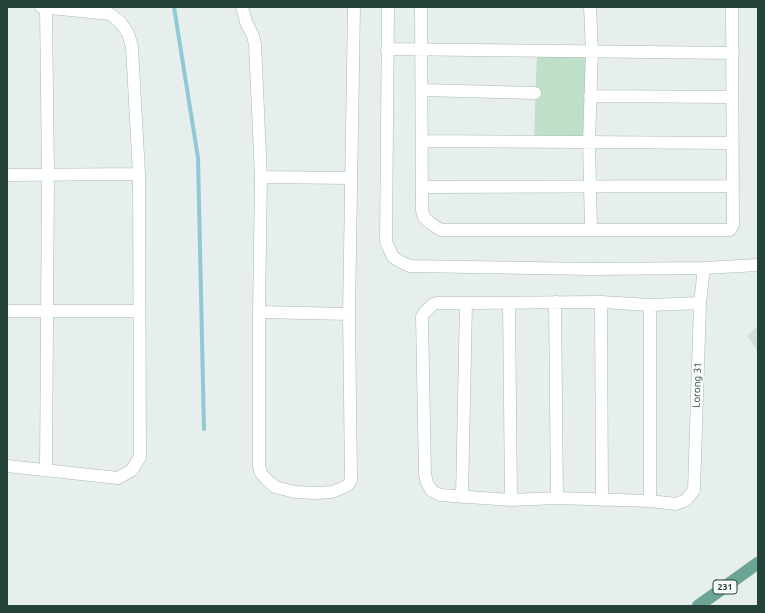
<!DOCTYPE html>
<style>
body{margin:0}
#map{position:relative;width:765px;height:613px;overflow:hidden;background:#e6efeb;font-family:Ubuntu,sans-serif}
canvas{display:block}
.frame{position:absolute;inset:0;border:8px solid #24423a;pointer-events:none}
</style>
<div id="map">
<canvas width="765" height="613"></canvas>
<div class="frame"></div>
</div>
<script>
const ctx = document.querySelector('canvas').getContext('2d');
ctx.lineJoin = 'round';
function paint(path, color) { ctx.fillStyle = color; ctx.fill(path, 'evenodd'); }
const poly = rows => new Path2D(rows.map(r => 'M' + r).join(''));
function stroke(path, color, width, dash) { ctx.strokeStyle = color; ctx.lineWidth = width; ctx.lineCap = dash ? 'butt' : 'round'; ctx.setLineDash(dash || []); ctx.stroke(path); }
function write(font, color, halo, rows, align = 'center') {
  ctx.font = font + ' Ubuntu,sans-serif'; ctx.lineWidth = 4; ctx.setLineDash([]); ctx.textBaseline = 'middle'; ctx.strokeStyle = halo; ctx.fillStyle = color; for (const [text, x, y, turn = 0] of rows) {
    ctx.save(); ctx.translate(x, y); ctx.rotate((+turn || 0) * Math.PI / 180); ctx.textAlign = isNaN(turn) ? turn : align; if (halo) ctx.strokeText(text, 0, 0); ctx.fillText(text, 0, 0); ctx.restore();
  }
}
const built = poly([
 [758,326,758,352,747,336]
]);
const green = poly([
 [537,51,592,51,589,142,534,142]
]);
const stream = poly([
 [174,7,198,158,204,429]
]);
const minor = poly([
 [242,7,246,22,253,36,255,44,261,177,259,312,259,466,261,473,266,479,275,487,295,492,317,493,332,492,342,488,348,485,351,480,349,314,354,7],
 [388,7,386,242,393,257,401,262,410,266,591,269,704,268,758,265],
 [421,7,422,210,424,217,430,223,441,230,730,230,733,225,732,7],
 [590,7,592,51,589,142,591,230],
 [387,49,733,53],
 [422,90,535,93],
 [590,96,732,97],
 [422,141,732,143],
 [7,175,139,174],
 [261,177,351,178],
 [422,187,733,186],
 [555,302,557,498],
 [601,302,602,500],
 [509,303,511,500],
 [700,303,650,305,601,302,466,303,437,303,432,305,425,312,422,317,425,474,427,483,432,491,440,495,511,500,557,498,650,501,676,504,686,500,694,490,700,303,704,268],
 [650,305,650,501],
 [7,311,139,311],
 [259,312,349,314],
 [7,466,118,478,132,470,140,457,139,174,132,47,128,33,120,22,110,14,41,7],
 [46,469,48,175,46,7],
 [462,497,466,303]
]);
const major = poly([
 [698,606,758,563]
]);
const shields = [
 [725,587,24]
];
const shieldNames = [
 ["231",725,587]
];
const streetNames = [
 ["Lorong 31",697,385,-88]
];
paint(built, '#d4dfda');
paint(green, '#bfe0c8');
stroke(stream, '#8ec9d4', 4);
stroke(minor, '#a8b8b2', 13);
stroke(major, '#c2cac8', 13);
stroke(minor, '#fff', 12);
stroke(major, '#6aa596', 12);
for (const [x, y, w] of shields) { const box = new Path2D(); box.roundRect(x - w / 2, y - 7, w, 14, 3); ctx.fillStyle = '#f7fbf9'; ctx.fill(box); stroke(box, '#24423a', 1); }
write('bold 9px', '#24423a', null, shieldNames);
write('10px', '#24423a', '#f7fbf9', streetNames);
</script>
